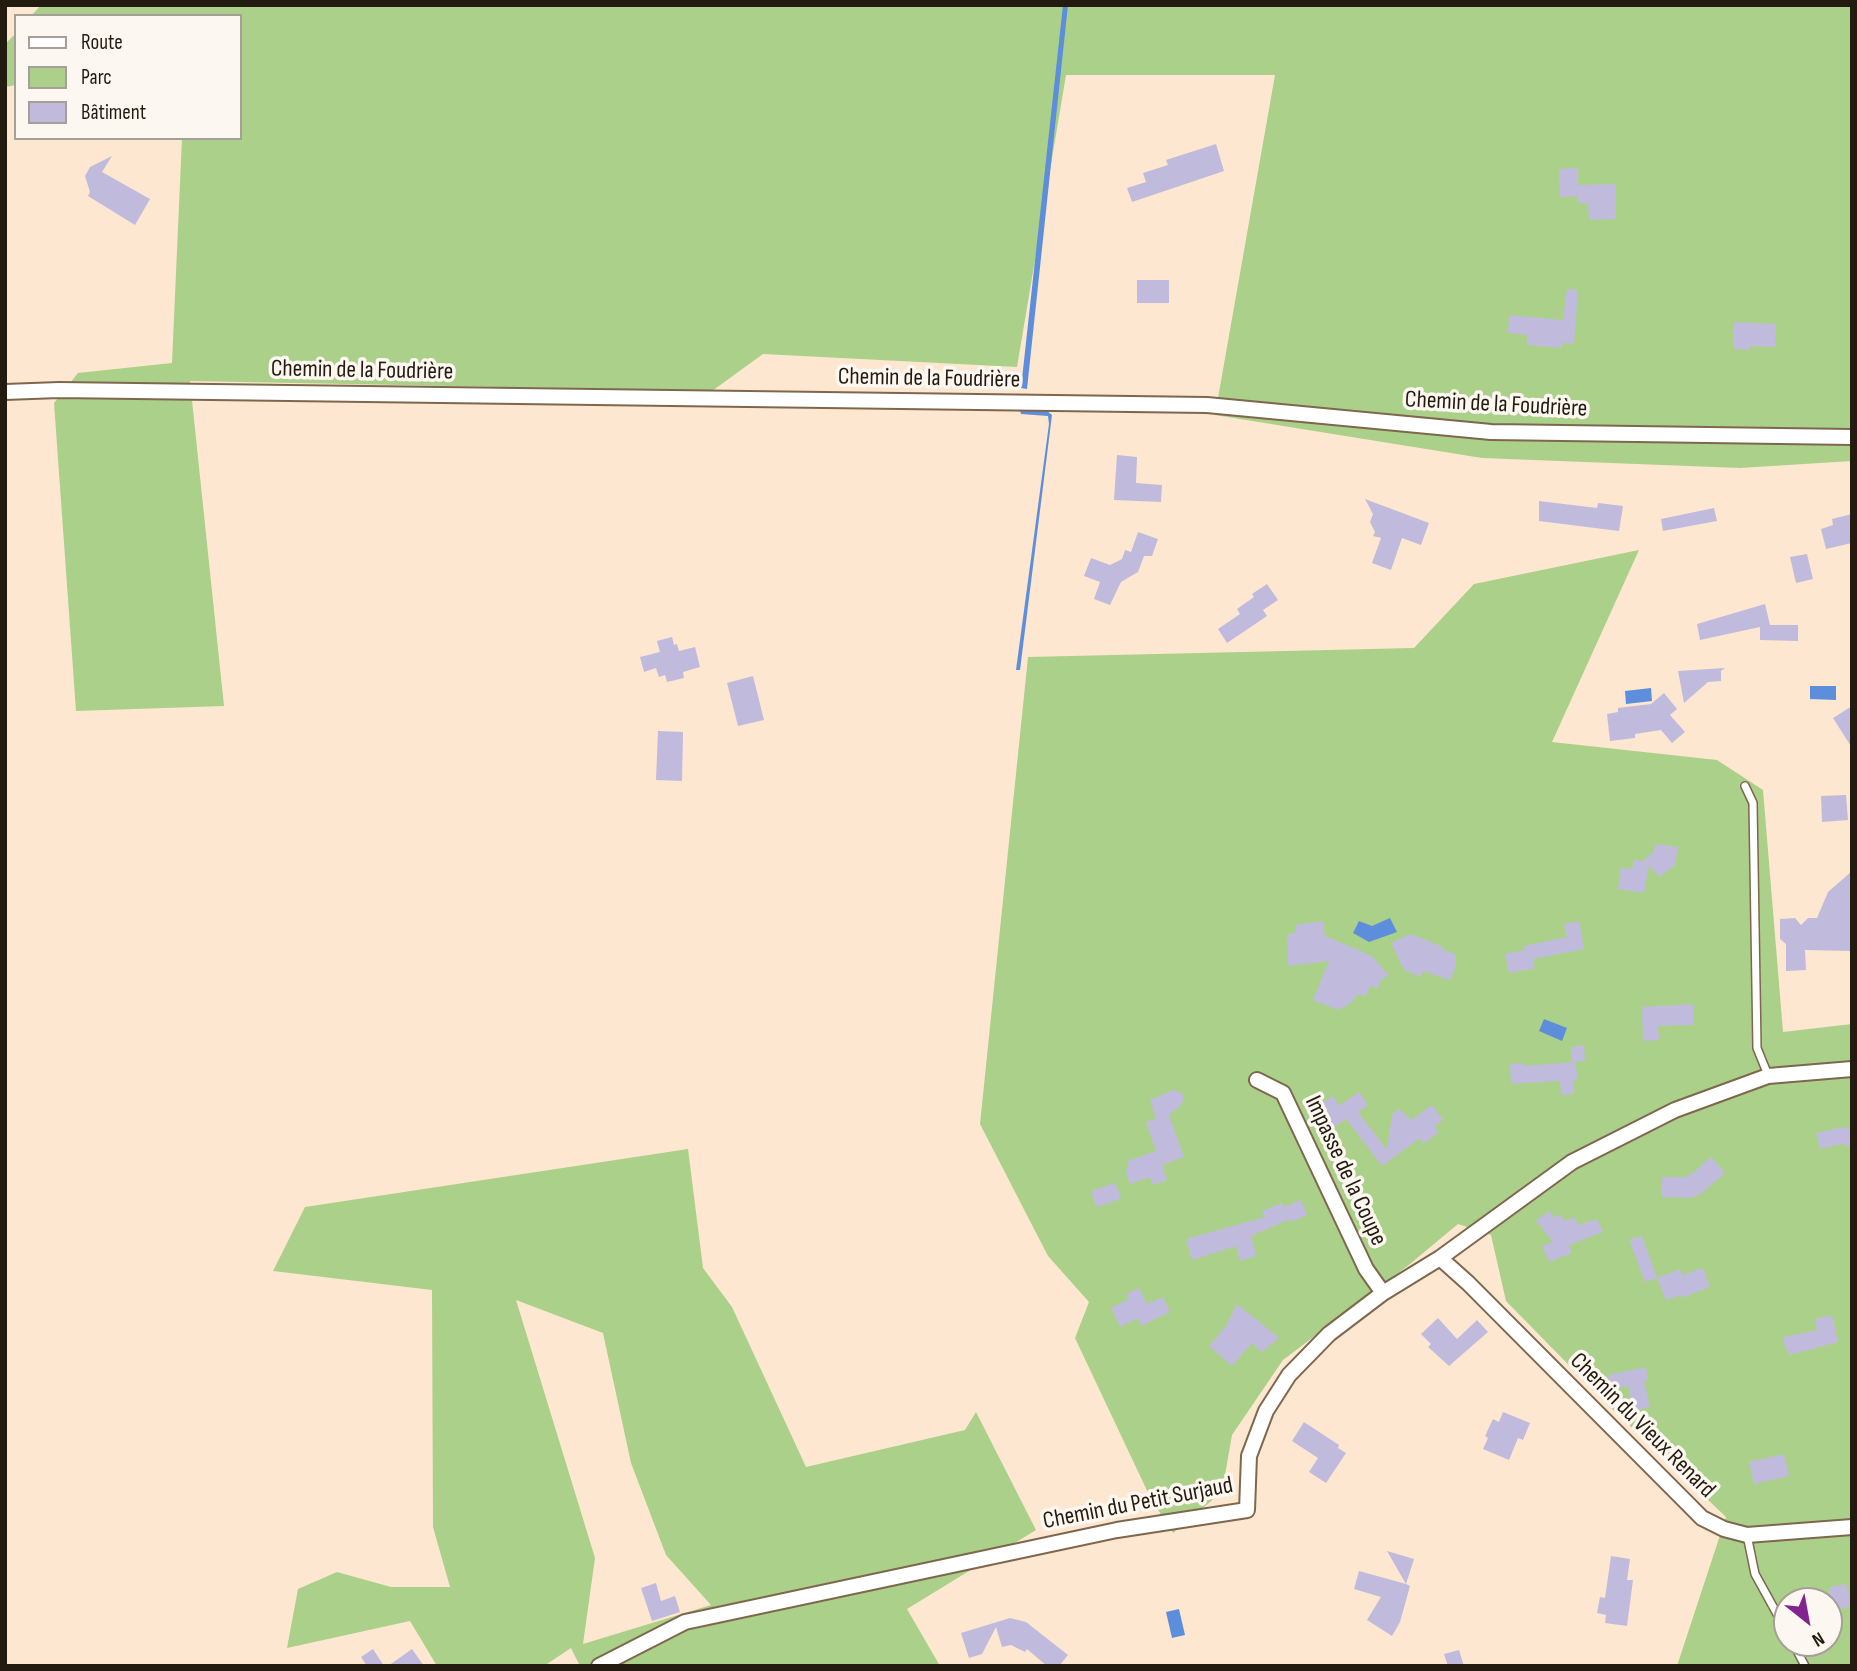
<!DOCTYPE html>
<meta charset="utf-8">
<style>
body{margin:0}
#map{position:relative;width:1857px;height:1671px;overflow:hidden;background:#fde7d0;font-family:"Sofia Sans Condensed",sans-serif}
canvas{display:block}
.frame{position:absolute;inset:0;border:7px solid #241b10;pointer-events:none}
.legend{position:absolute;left:14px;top:14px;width:228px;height:126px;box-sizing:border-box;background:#fdf7f1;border:2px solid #a69f97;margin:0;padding:9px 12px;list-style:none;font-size:21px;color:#241b10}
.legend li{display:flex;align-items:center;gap:14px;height:35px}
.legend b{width:35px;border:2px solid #a69f97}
.north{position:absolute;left:1773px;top:1587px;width:70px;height:70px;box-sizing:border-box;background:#fdf7f1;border:2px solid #a69f97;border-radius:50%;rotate:149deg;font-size:19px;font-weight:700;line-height:28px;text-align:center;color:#241b10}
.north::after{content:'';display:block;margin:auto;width:24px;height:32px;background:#82248f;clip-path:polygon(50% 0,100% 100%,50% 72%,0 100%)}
</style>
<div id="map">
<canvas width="1857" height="1671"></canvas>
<div class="frame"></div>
<ul class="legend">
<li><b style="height:9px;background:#fff"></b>Route</li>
<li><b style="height:19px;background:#abd08a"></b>Parc</li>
<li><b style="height:19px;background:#c0bbdd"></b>Bâtiment</li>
</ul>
<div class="north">N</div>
</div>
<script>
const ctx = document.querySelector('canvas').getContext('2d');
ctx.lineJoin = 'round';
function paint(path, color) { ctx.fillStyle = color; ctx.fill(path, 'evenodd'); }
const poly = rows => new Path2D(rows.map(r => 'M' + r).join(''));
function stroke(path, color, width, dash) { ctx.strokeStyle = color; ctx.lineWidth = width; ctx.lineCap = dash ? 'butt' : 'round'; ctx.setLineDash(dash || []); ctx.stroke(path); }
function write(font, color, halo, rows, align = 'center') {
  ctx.font = font + ' "Sofia Sans Condensed",sans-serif'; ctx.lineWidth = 7; ctx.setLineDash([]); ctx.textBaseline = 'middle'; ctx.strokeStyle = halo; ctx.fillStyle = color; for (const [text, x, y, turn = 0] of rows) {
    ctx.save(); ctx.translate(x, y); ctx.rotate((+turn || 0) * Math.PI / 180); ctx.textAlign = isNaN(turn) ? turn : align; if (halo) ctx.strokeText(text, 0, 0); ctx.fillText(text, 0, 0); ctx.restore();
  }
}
const green = poly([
 [41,5,1852,5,1852,461,1740,468,1482,458,1215,415,1275,75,1066,75,1017,367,763,354,712,391,190,381,224,706,76,711,54,403,78,373,172,363,182,138,240,138,240,16,31,16],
 [16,33,16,85,5,87,5,44],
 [1639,550,1552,742,1717,760,1763,790,1783,1032,1852,1024,1852,1666,1677,1666,1726,1517,1606,1403,1506,1301,1491,1235,1458,1224,1410,1264,1283,1360,1232,1435,1222,1492,1173,1533,1151,1499,1075,1338,1089,1302,1048,1256,980,1124,1028,657,1414,648,1474,584],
 [1787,1601,1829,1601,1829,1643,1787,1643],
 [688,1149,703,1268,732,1307,806,1467,965,1430,976,1412,1036,1530,907,1609,940,1666,580,1666,571,1648,544,1666,437,1666,410,1621,287,1648,298,1589,337,1572,391,1587,450,1587,433,1527,432,1290,273,1271,305,1207],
 [516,1300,603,1333,631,1463,666,1555,711,1605,583,1644,595,1558]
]);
const water = poly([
 [1063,5,1068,5,1027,389,1021,388],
 [1019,406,1024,406,1025,411,1047,411,1052,415,1020,670,1016,670,1049,424,1048,416,1021,414],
 [1810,686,1836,686,1836,700,1810,699],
 [1651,688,1652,701,1626,704,1625,691],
 [1390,918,1397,932,1369,942,1353,933,1359,921,1372,926],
 [1544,1019,1567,1028,1562,1041,1539,1031],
 [1179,1609,1185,1635,1172,1638,1166,1612]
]);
const building = poly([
 [1216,144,1224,171,1132,202,1127,188,1146,182,1143,173,1168,165,1166,160],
 [112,156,102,172,150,199,135,225,88,196,90,192,85,176,90,167],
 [1578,168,1578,185,1616,184,1616,219,1589,220,1588,203,1578,203,1577,196,1560,197,1559,169],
 [1137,280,1169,280,1169,303,1137,303],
 [1567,289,1578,290,1574,344,1562,343,1562,348,1527,345,1527,335,1508,333,1509,315,1563,320],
 [1734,322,1776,324,1775,347,1750,346,1750,350,1733,349],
 [1117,455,1137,457,1136,483,1162,485,1161,502,1114,500],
 [1365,499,1429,523,1421,545,1402,538,1391,570,1372,563,1381,538,1373,536,1375,532,1370,522,1373,514],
 [1539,501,1597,508,1598,503,1623,506,1619,531,1539,521],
 [1714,508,1717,521,1663,531,1661,519],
 [1852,514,1852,543,1826,549,1821,529,1833,525,1832,519],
 [1138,532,1158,539,1152,556,1144,556,1138,572,1121,582,1110,605,1094,599,1100,582,1084,576,1091,558,1110,565,1122,559,1125,550,1131,552],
 [1807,554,1813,579,1796,583,1790,557],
 [1267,584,1278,600,1263,610,1267,616,1227,643,1218,629,1240,614,1237,609,1254,597,1252,594],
 [1765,604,1770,625,1798,625,1798,641,1760,640,1760,627,1700,640,1697,624],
 [672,637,674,645,677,644,679,651,695,647,700,667,683,672,684,678,667,682,665,675,659,677,656,668,644,672,640,657,660,652,657,641],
 [1725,668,1721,671,1721,681,1708,682,1684,703,1678,671],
 [753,676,764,720,738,726,727,683],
 [1664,693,1677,709,1670,715,1685,732,1672,743,1661,730,1635,734,1635,738,1610,741,1607,714,1618,712,1618,708,1651,704],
 [1852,706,1852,748,1833,718],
 [658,731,683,732,682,781,656,780],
 [1846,795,1848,820,1822,822,1821,796],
 [1655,844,1678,847,1675,865,1659,877,1649,865,1644,893,1618,889,1621,867,1632,869,1634,860,1646,861,1644,859,1654,852],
 [1852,871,1852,951,1805,950,1806,970,1786,971,1786,944,1780,939,1780,919,1795,918,1801,925,1808,918,1817,918,1828,892],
 [1323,921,1325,936,1372,956,1389,976,1381,979,1378,988,1370,986,1366,996,1358,994,1351,1003,1338,1010,1313,1000,1329,961,1288,966,1287,934,1296,933,1295,925],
 [1579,921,1584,949,1533,959,1535,968,1509,973,1505,954,1525,950,1524,946,1567,937,1564,924],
 [1411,934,1443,947,1442,949,1456,955,1456,966,1450,980,1423,971,1421,977,1404,970,1391,943],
 [1693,1004,1694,1025,1658,1026,1659,1040,1643,1041,1642,1007],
 [1584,1045,1585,1061,1572,1062,1571,1047],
 [1576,1062,1577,1080,1574,1080,1574,1094,1561,1095,1560,1081,1511,1084,1510,1064,1523,1063,1523,1066],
 [1173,1090,1182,1093,1184,1099,1181,1105,1169,1115,1184,1157,1162,1165,1167,1180,1153,1185,1150,1177,1130,1184,1125,1170,1129,1168,1127,1161,1156,1151,1146,1122,1156,1119,1150,1100],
 [1359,1092,1368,1105,1358,1112,1387,1150,1392,1114,1399,1109,1411,1120,1432,1105,1443,1120,1434,1126,1439,1132,1423,1144,1420,1138,1382,1166,1346,1119,1331,1129,1316,1107,1333,1096,1339,1106],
 [1843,1127,1852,1130,1852,1148,1842,1144,1820,1149,1816,1133],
 [1711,1157,1725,1173,1702,1193,1691,1198,1662,1197,1662,1177,1685,1177,1693,1173],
 [1115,1183,1121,1199,1096,1207,1091,1191],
 [1301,1200,1307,1215,1291,1222,1290,1219,1251,1236,1256,1256,1240,1261,1236,1246,1192,1260,1186,1239,1265,1217,1262,1211,1282,1203,1284,1207],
 [1549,1211,1555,1218,1560,1214,1565,1221,1575,1217,1578,1225,1597,1219,1603,1232,1569,1245,1572,1253,1549,1262,1542,1246,1553,1242,1536,1221],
 [1642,1236,1657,1278,1645,1282,1629,1240],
 [1703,1268,1710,1287,1682,1298,1681,1295,1666,1300,1657,1278,1680,1269,1682,1275],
 [1139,1288,1147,1304,1163,1297,1170,1312,1141,1326,1138,1318,1120,1327,1111,1308,1129,1299,1126,1294],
 [1237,1304,1279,1338,1262,1352,1252,1343,1232,1366,1209,1346,1226,1326],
 [1832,1315,1838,1342,1789,1355,1789,1351,1786,1351,1783,1337,1817,1330,1815,1319],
 [1438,1318,1457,1339,1477,1320,1488,1332,1449,1366,1428,1347,1431,1344,1421,1334],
 [1646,1367,1648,1380,1644,1381,1650,1407,1633,1411,1628,1386,1611,1389,1608,1375],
 [1503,1412,1530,1423,1523,1440,1518,1438,1509,1460,1483,1449,1488,1438,1485,1436,1493,1419,1499,1422],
 [1304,1422,1339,1445,1338,1448,1346,1453,1326,1483,1309,1472,1318,1458,1292,1441],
 [1784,1454,1789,1476,1754,1484,1749,1462],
 [1387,1551,1414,1559,1406,1584,1410,1586,1400,1622,1392,1636,1367,1620,1381,1597,1354,1589,1359,1571,1406,1584],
 [1611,1556,1630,1559,1627,1580,1633,1580,1627,1626,1605,1623,1606,1615,1597,1613,1600,1597,1605,1598],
 [656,1583,661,1601,675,1596,680,1612,652,1621,641,1588],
 [1846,1584,1852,1606,1838,1609,1837,1605,1829,1607,1829,1587],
 [1010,1618,1026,1622,1068,1655,1059,1666,1047,1666,1027,1649,1025,1652,1011,1645,1002,1647,996,1627,982,1654,969,1658,961,1633],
 [373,1649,384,1666,367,1666,361,1657],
 [412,1649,424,1666,388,1666],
 [1459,1650,1464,1666,1448,1666,1444,1654]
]);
const service = poly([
 [1745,786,1753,803,1757,1048,1768,1075],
 [1747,1535,1755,1574,1787,1632],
 [1793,1643,1805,1666]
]);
const minor = poly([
 [5,392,59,390,1207,405,1491,432,1852,437],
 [1257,1080,1283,1093,1366,1269,1383,1293],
 [1440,1258,1468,1283,1702,1518,1724,1529,1747,1535,1852,1527],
 [599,1666,685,1622,1117,1530,1247,1510,1249,1456,1266,1411,1289,1375,1329,1334,1383,1293,1440,1258,1572,1162,1675,1110,1768,1076,1852,1069]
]);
const streetNames = [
 ["Chemin de la Foudrière",362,371,1],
 ["Chemin de la Foudrière",929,379,1],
 ["Chemin de la Foudrière",1496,405,3],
 ["Impasse de la Coupe",1345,1171,65],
 ["Chemin du Vieux Renard",1642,1426,45],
 ["Chemin du Petit Surjaud",1138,1504,-11]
];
paint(green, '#abd08a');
paint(water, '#5d8edc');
paint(building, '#c0bbdd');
stroke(service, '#7e674d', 10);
stroke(minor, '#7e674d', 18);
stroke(service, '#fff', 7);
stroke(minor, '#fff', 14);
write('24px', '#241b10', '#fdf7f1', streetNames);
</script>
